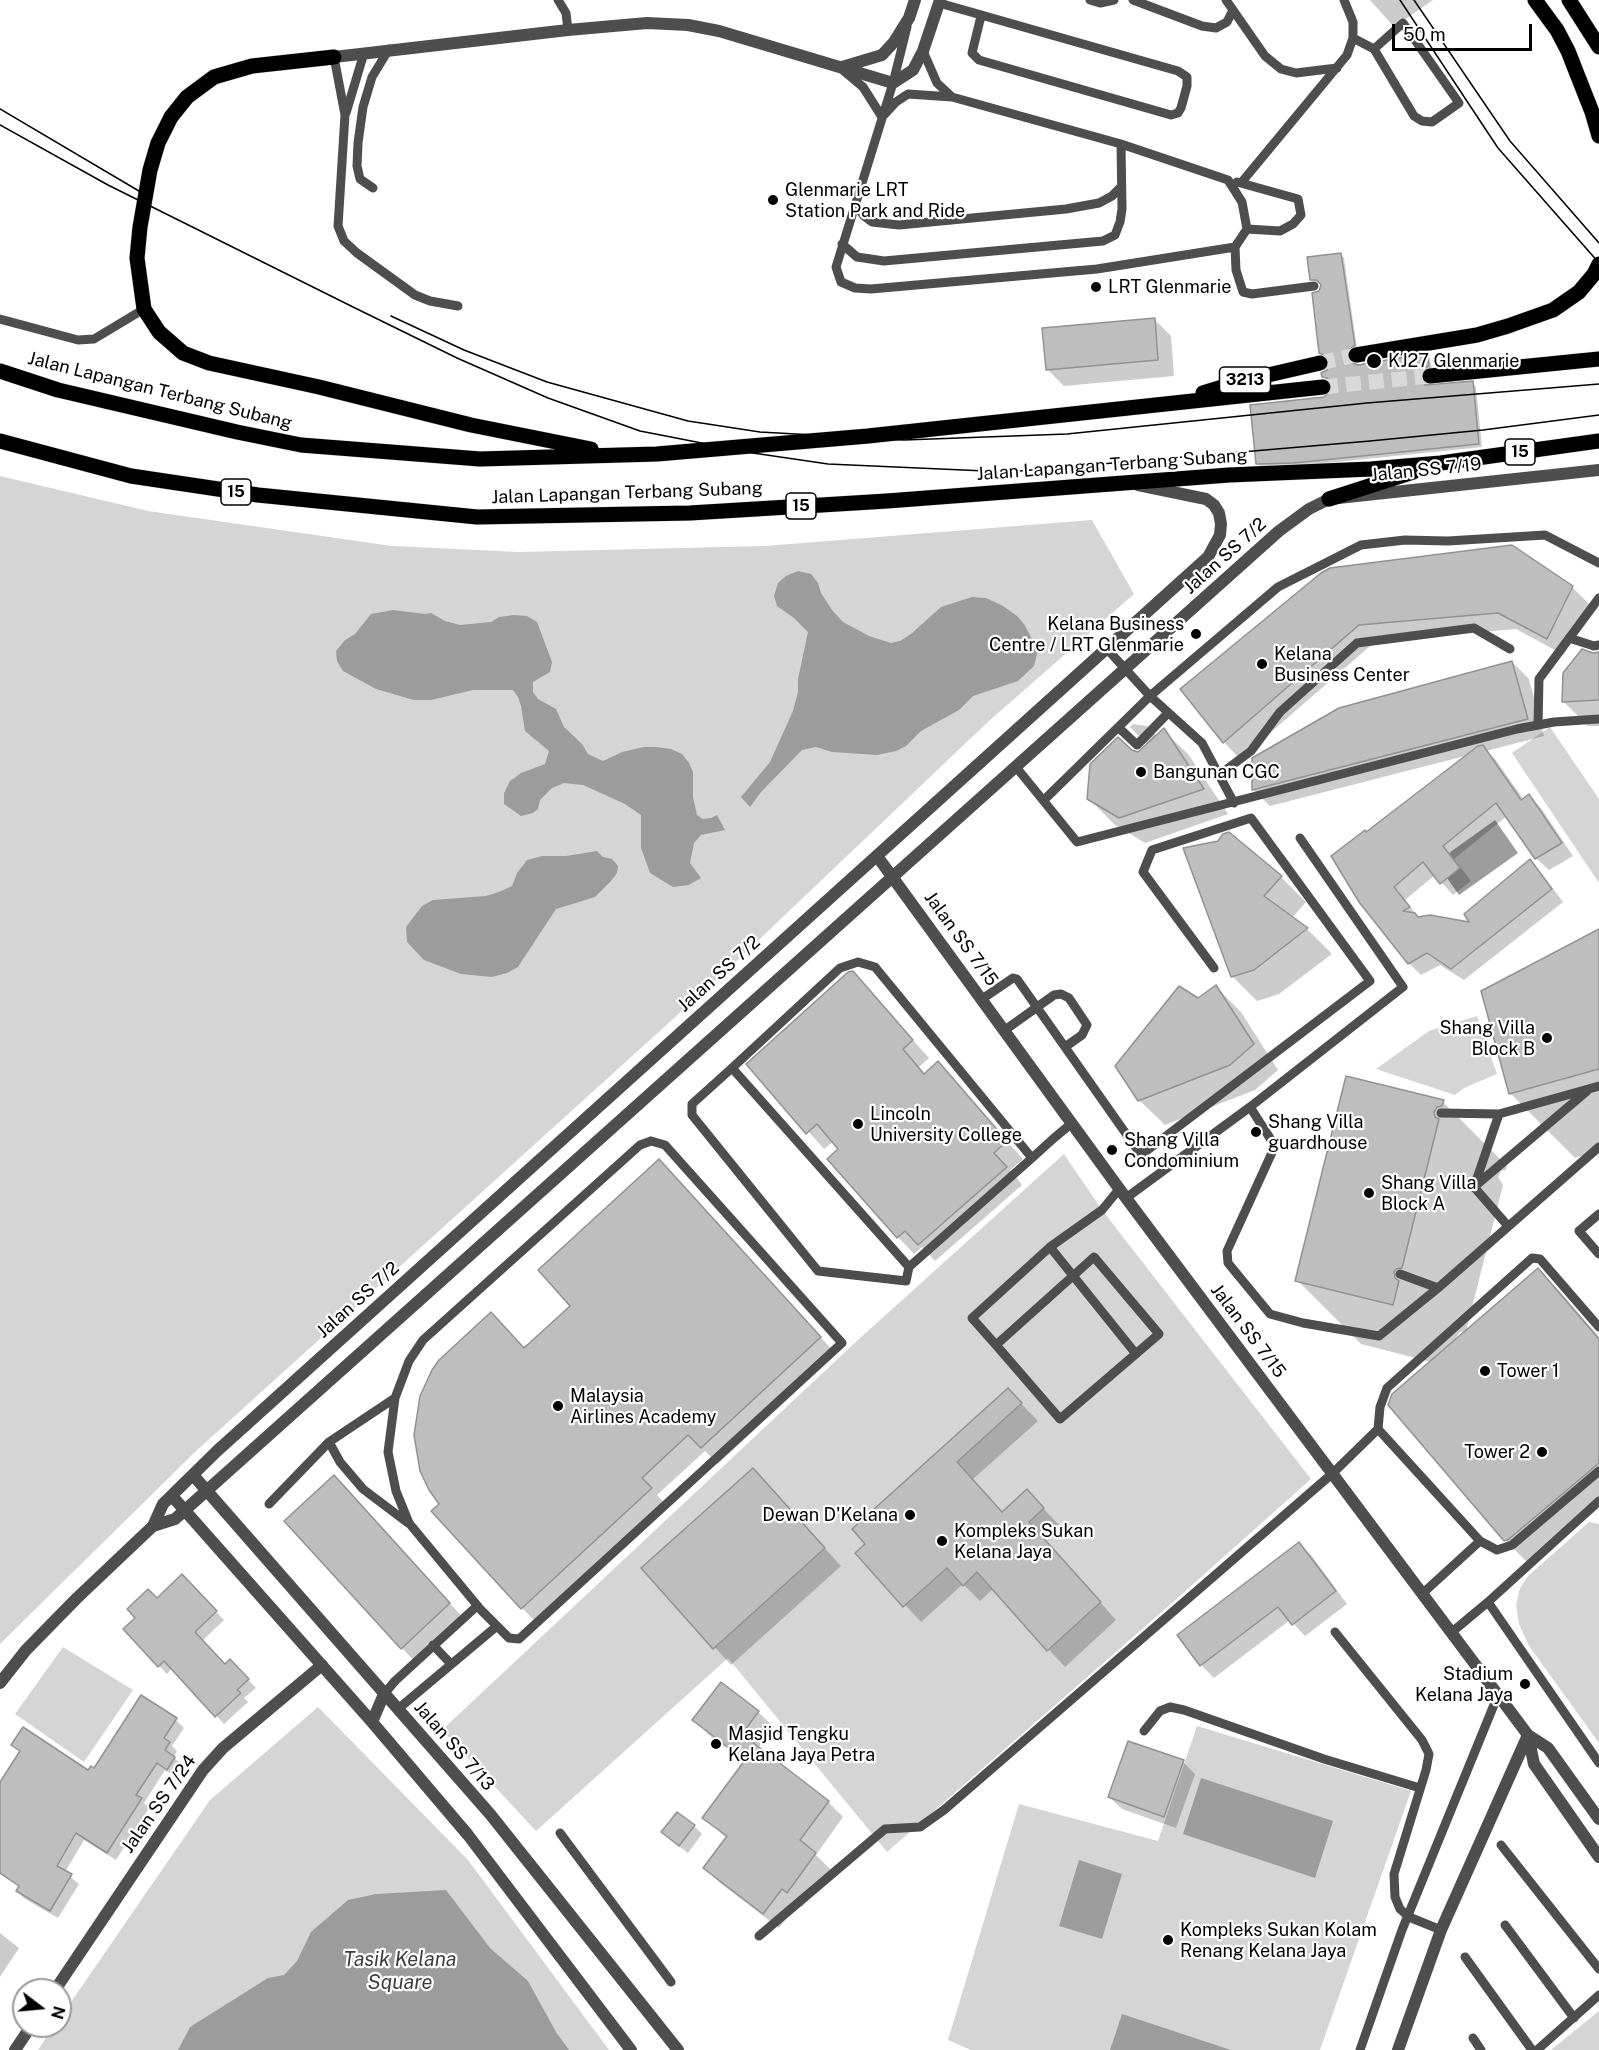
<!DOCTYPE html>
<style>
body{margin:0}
#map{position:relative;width:1599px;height:2050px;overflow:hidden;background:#fff;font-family:"Public Sans",sans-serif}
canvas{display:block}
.north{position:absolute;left:12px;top:1978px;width:60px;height:60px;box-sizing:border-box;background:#fff;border:2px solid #999;border-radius:50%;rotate:106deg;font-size:16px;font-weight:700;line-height:24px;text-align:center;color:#000}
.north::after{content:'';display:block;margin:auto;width:21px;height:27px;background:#000;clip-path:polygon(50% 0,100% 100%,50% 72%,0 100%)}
.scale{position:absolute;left:1392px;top:24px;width:140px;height:27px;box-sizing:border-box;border:3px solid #000;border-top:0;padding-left:8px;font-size:18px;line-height:21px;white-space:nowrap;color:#000;-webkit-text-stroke:4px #fff;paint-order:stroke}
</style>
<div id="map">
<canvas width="1599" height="2050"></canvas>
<div class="north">N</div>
<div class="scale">50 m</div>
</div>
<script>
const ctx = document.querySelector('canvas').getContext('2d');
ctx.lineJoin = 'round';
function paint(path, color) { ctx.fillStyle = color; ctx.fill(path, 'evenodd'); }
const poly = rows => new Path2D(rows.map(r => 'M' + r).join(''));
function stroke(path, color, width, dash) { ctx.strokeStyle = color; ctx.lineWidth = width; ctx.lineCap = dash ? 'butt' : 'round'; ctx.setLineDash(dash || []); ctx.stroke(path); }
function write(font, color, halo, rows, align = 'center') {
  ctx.font = font + ' "Public Sans",sans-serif'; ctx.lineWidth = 4.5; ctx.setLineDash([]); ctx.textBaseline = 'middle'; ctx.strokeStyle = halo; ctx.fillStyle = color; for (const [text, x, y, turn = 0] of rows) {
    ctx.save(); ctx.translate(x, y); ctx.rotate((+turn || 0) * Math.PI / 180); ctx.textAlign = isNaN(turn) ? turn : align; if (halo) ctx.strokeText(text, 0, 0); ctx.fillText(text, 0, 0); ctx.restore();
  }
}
const green = poly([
 [0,476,148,511,392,546,519,552,765,546,1092,520,1134,594,990,720,726,971,195,1452,0,1644],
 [1550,727,1599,799,1599,883,1512,753],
 [1477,1016,1497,1074,1464,1088,1455,1095,1376,1069,1429,1031],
 [1064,1154,1102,1210,1311,1479,1172,1603,887,1852,728,1658,536,1831,442,1730,859,1339],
 [1589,1522,1599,1524,1599,1743,1529,1646,1519,1624,1516,1605,1520,1588,1528,1576],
 [63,1647,133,1690,84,1762,15,1714],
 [318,1707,468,1860,609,2050,38,2050,54,2026,60,2026,60,2018,210,1800],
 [1197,1726,1411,1791,1320,2050,971,2050,948,2040,1019,1804,1158,1841],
 [1599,2011,1599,2050,1551,2050]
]);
const water = poly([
 [798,571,811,574,818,583,821,593,832,610,843,622,869,636,891,643,900,641,911,634,941,607,972,597,986,598,1003,606,1017,616,1024,624,1032,639,1037,654,1034,666,1018,681,973,696,959,710,921,731,906,746,896,751,877,755,832,752,816,747,802,750,761,792,750,807,741,797,770,762,793,711,798,692,798,679,808,632,794,618,777,606,774,596,778,583,786,576],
 [393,610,425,614,431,613,445,621,460,625,491,622,499,617,514,615,527,616,537,622,552,662,550,672,533,682,533,692,538,699,556,709,564,727,582,744,588,754,603,761,622,752,644,747,656,747,671,749,682,754,689,763,693,772,693,797,697,815,703,819,711,818,717,815,725,830,701,835,694,843,690,863,701,878,689,885,673,887,650,873,641,848,641,815,625,804,583,785,564,783,552,788,540,800,538,809,533,813,521,816,504,804,504,793,510,781,521,773,545,764,549,751,525,731,521,706,518,697,513,690,473,690,431,700,414,700,376,689,343,671,337,661,336,651,345,640,355,634,371,614],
 [1495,820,1518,853,1459,895,1447,878,1460,868,1449,853],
 [597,851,603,857,612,859,618,866,617,873,611,881,595,897,556,909,518,967,507,973,492,977,461,974,424,960,407,942,406,927,422,906,433,900,486,896,499,892,512,886,517,873,527,860,542,856,566,856],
 [1201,1778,1333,1821,1315,1878,1183,1834],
 [1079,1860,1122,1874,1102,1939,1059,1926],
 [446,1890,490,1948,528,1981,556,2032,569,2050,178,2050,190,2027,268,1978,284,1975,297,1961,311,1932,348,1900,376,1894],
 [1122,2014,1231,2050,1110,2050]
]);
const shadow = poly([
 [1370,0,1433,0,1394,27],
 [1341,255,1344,258,1357,349,1350,355,1351,363,1357,366,1426,355,1430,358,1432,370,1427,372,1423,381,1426,386,1473,383,1476,387,1482,447,1298,466,1261,467,1257,463,1333,392,1331,381,1327,380,1323,377,1328,371,1330,358,1320,353,1320,292,1322,286,1312,279],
 [1154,319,1171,336,1174,376,1064,386,1047,369],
 [1322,574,1572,587,1589,604,1564,655,1516,629,1376,641,1240,759,1224,742,1182,689],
 [1599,653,1599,726,1588,726,1563,701,1595,654],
 [1512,662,1529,679,1544,736,1486,751,1495,759,1524,800,1529,796,1541,808,1573,856,1549,870,1536,858,1507,816,1454,859,1471,881,1453,895,1435,875,1405,900,1419,918,1473,924,1529,861,1542,874,1563,902,1464,980,1440,965,1421,975,1409,963,1367,834,1469,755,1270,806,1253,790],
 [1133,724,1147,726,1157,736,1163,730,1188,754,1228,814,1145,843,1114,824,1088,798,1132,751,1139,753,1148,745,1130,727],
 [1185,849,1281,877,1306,902,1292,918,1307,929,1332,954,1279,994,1257,1001,1232,976],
 [1599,931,1599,1151,1575,1158,1511,1094,1483,992],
 [852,973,929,1058,919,1067,926,1075,938,1063,1023,1159,1010,1170,1022,1185,935,1261,922,1247,914,1254,898,1237,834,1141,824,1149,748,1064],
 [1216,987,1241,1012,1278,1070,1255,1090,1165,1125,1139,1100,1198,1000],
 [1347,1078,1443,1102,1507,1166,1506,1170,1501,1171,1498,1177,1503,1185,1466,1331,1460,1332,1454,1341,1455,1342,1538,1270,1563,1295,1599,1337,1599,1508,1534,1564,1530,1565,1505,1540,1390,1404,1393,1395,1431,1362,1361,1344,1297,1280],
 [675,1177,836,1354,718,1464,705,1451,657,1495,667,1506,538,1624,522,1608,441,1504,522,1347,534,1341,573,1306],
 [1008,1390,1038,1421,972,1480,1003,1513,1027,1491,1059,1525,1044,1539,1116,1620,1065,1667,993,1589,980,1601,963,1584,921,1622,857,1553],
 [753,1470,841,1566,731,1665,643,1569],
 [350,1494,466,1621,418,1665,402,1648],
 [1299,1544,1312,1556,1347,1604,1305,1636,1290,1620,1214,1678,1201,1665,1179,1635],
 [182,1576,224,1620,202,1641,225,1666,238,1669,256,1688,244,1698,248,1702,224,1724,172,1668,167,1674,125,1629],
 [721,1684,758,1712,774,1727,758,1748,828,1802,843,1817,816,1855,831,1870,802,1907,798,1903,779,1928,720,1883,705,1868,727,1839,704,1817,745,1762,709,1735,694,1720],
 [141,1697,176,1720,184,1728,172,1746,177,1751,174,1757,182,1766,176,1777,165,1770,144,1803,149,1808,116,1860,84,1840,65,1872,79,1884,58,1918,25,1899,17,1891,20,1887,0,1874,0,1785,21,1753,12,1745,89,1773,95,1770],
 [1183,1762,1195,1774,1176,1828,1122,1809,1109,1797],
 [694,1826,702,1834,688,1853,671,1840],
 [0,1933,19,1948,0,1977]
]);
const building = poly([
 [1341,253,1355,345,1347,351,1348,361,1358,365,1427,353,1429,366,1424,368,1420,376,1425,385,1473,381,1479,444,1294,463,1256,464,1250,405,1324,397,1332,390,1331,382,1327,378,1322,377,1321,373,1327,370,1329,360,1327,356,1319,353,1312,293,1319,291,1321,285,1317,280,1310,280,1307,257,1341,253],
 [1155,318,1158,360,1046,370,1042,328,1155,318],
 [1512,545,1573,586,1547,639,1498,613,1359,625,1223,743,1180,689,1321,573,1330,568,1512,545],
 [1582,649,1593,653,1599,652,1599,700,1562,702,1563,673,1582,649],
 [1512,661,1528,719,1252,790,1252,758,1339,708,1512,661],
 [1164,728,1204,789,1119,818,1087,799,1090,764,1118,737,1132,750,1138,752,1164,728],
 [1483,745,1521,800,1529,794,1562,843,1535,859,1496,803,1443,846,1460,868,1440,884,1423,862,1394,887,1410,907,1403,911,1415,913,1418,917,1430,915,1469,922,1464,914,1530,859,1552,889,1451,969,1427,953,1408,964,1359,902,1331,856,1365,830,1366,832,1478,746,1483,745],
 [1229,832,1282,876,1264,896,1308,928,1254,970,1231,977,1183,848,1218,841,1223,834,1229,832],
 [1599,929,1599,1069,1509,1094,1481,991,1599,929],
 [853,971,913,1040,903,1049,924,1074,938,1061,1007,1141,994,1153,1007,1167,918,1245,905,1231,897,1238,827,1159,838,1149,817,1124,806,1134,746,1064,848,972,853,971],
 [1216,985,1254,1044,1230,1065,1138,1101,1115,1066,1179,986,1198,998,1216,985],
 [1346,1076,1444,1100,1442,1106,1437,1107,1434,1112,1435,1117,1439,1119,1402,1268,1396,1269,1394,1272,1395,1278,1399,1281,1393,1305,1295,1281,1346,1076],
 [659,1159,821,1337,701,1448,688,1435,642,1478,652,1488,521,1609,431,1511,439,1504,429,1490,420,1471,414,1435,420,1396,432,1370,439,1360,491,1312,524,1348,570,1306,538,1270,659,1159],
 [1538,1268,1599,1339,1599,1463,1509,1539,1504,1541,1388,1405,1392,1394,1538,1268],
 [1008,1388,1022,1403,957,1462,1002,1512,1027,1489,1044,1508,1029,1522,1101,1602,1047,1651,977,1572,963,1586,947,1568,903,1607,855,1553,865,1544,852,1529,1008,1388],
 [753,1468,825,1548,713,1649,641,1568,753,1468],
 [334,1475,450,1603,401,1649,284,1521,334,1475],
 [1299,1542,1336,1591,1292,1625,1278,1607,1200,1666,1177,1635,1299,1542],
 [182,1574,217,1611,195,1632,225,1664,230,1659,249,1679,237,1690,241,1693,215,1717,164,1661,158,1667,123,1629,135,1618,127,1609,148,1589,157,1598,182,1574],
 [721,1682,759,1711,742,1734,829,1801,800,1840,816,1853,787,1893,782,1889,763,1914,703,1868,727,1836,702,1818,745,1760,692,1720,721,1682],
 [141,1695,177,1718,164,1738,170,1742,165,1750,175,1757,167,1770,157,1763,136,1795,142,1798,107,1853,76,1833,57,1866,72,1874,50,1911,16,1891,19,1886,0,1873,0,1782,20,1751,11,1745,23,1727,88,1770,91,1766,94,1768,141,1695],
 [1128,1741,1184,1760,1164,1817,1108,1797,1128,1741],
 [677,1812,695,1825,679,1846,661,1832,677,1812]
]);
const primaryTunnel = poly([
 [1320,363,1356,355],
 [1323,387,1430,376]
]);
const service = poly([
 [558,0,566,13,568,30],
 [1090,0,1100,3,1114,0],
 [1133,0,1202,26,1216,28,1227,22,1233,10],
 [1226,0,1265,56,1281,69,1296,73,1337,68],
 [939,3,1178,71,1187,77,1187,86,1181,108,1178,113,1171,115,979,60,972,53,981,16],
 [907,27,893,83,836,267,841,282,855,288,871,289,1097,269,1235,247,1247,229,1242,202,1228,180,1121,144,952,97,937,83,923,51],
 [1353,38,1374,49,1414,116,1422,121,1432,122,1459,103,1403,23,1374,49],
 [334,57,345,115,338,226,344,241,357,253,415,295,430,301,458,306],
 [844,71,863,87,882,117],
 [346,113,364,53],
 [884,115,896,102,908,94,952,97],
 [1237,182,1298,199,1301,215,1293,224,1280,231,1247,229],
 [1241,183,1347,55,1353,38,1353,22,1344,0],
 [373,188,360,179,357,166,358,143,363,107,372,77,389,49],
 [855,204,864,216,872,222,899,225,1066,209,1099,203,1112,196,1121,187],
 [842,244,857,257,884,261,1103,241,1115,235,1120,222,1122,209,1121,144],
 [1235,247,1236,270,1243,292,1252,294,1314,286],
 [0,319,78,340,94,339,144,309],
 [1569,638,1594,646,1599,645],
 [1107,649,1150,696,1202,743,1234,803],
 [1538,725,1539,679,1599,598],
 [1118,727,1137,745,1168,713],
 [1016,767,1077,842,1517,729,1554,722,1599,719],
 [1219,775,1251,751,1280,712,1357,643,1474,628,1510,649],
 [1044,800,1150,696,1278,587,1361,545,1405,540,1448,541,1545,535,1599,563],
 [982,999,1013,978,1017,979,1141,1155,1370,981,1251,818,1152,850,1143,872,1214,968],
 [1005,1030,1054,995,1061,994,1069,998,1087,1025,1082,1035,1065,1047],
 [732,1068,692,1104,692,1115,818,1271,906,1281,909,1267],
 [1250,1107,1275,1146,1227,1251,1228,1263,1270,1314,1303,1323,1379,1336,1438,1288,1599,1147],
 [1441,1113,1499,1114,1599,1086],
 [1499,1114,1474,1187,1508,1226],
 [651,1141,665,1145,842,1343,519,1639,509,1638,481,1610,409,1523,396,1491,388,1452,395,1398,409,1361,423,1340,640,1145,651,1141],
 [1032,1158,875,967,858,962,840,968,732,1068,909,1267,1032,1158,1054,1138,1072,1123],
 [1474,1187,1587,1091],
 [1126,1198,1250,1107,1403,987,1300,838],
 [1599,1214,1579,1231,1599,1254],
 [1050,1247,1136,1354],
 [1400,1274,1438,1288],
 [996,1345,1094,1257,1159,1334,1060,1419,996,1345,972,1318,1050,1247,1102,1210,1120,1188],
 [1378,1429,1480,1541,1497,1550,1512,1545,1599,1471],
 [329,1442,340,1462,363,1489,408,1523],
 [269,1504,329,1442,395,1398],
 [1423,1593,1480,1541],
 [1488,1602,1599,1763],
 [1335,1632,1422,1740,1429,1754,1426,1770,1394,1874,1395,1897,1400,1909,1409,1917,1441,1930],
 [1452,1632,1488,1602,1599,1501],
 [433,1645,451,1664],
 [384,1694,395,1681,477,1606],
 [398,1709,497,1626],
 [1144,1731,1160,1711,1170,1707,1184,1710,1324,1759,1420,1788],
 [560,1833,671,1982],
 [1501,1845,1599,1969],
 [1505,1925,1574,2018],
 [759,1936,885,1829,920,1827,944,1810,1333,1473,1378,1429,1380,1407,1387,1388,1532,1258,1540,1259,1599,1327],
 [1465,1957,1532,2050],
 [1473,2038,1481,2050],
 [1360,2050,1402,1930,1498,1695],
 [1537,2050,1599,1995]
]);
const minor = poly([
 [334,57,568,30,647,23,688,25,719,31,893,83,913,70,923,51,940,0],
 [842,67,882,55,894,42,909,18,915,0],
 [877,856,1126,1198,1528,1735,1548,1748,1599,1819],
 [1528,1735,1534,1764,1599,1857],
 [55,1990,203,1770,223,1748,322,1665],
 [15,2050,31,2026],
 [1398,2050,1441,1930,1528,1735]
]);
const tertiary = poly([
 [193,1475,490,1814,678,2050],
 [172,1496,372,1722,468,1835,631,2050],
 [153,1526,175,1519,1279,531,1309,509,1329,499,1599,470],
 [0,1683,26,1650,77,1598,153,1526,163,1504,217,1451,1208,557,1220,535,1221,524,1219,513,1214,505,1206,499,1138,485],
 [372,1722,384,1694]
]);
const primary = poly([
 [1535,0,1557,30,1568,51,1592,112,1599,136],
 [1569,0,1599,47],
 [334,57,252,66,214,77,187,97,171,117,158,143,150,170,140,227,137,258,144,309,159,332,183,353,209,363,319,387,471,425,591,449],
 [1356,355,1477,335,1508,326,1553,310,1579,292,1594,274,1599,264],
 [0,371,58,390,237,432,301,445,480,459,657,454,868,436,1323,387],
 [1430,376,1599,359],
 [1203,393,1242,381,1320,363],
 [0,441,131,476,258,495,477,517,690,513,887,501,1229,475,1371,469,1441,463,1599,441],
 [1329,499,1413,472]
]);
const tram = poly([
 [1400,0,1498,148,1599,263],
 [1414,0,1510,141,1599,243],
 [0,109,144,194],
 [0,125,108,185,351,306,457,358,548,398,640,431,753,453,828,464,1008,472,1370,441,1483,430,1599,415],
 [391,316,464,350,547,382,688,421,760,432,904,440,1067,434,1367,403,1599,384]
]);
const markers = [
 [773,200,6,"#000"],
 [1096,287,6,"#000"],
 [1374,361,8,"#000"],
 [1196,634,6,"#000"],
 [1262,664,6,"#000"],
 [1141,772,6,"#000"],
 [1547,1038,6,"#000"],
 [858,1124,6,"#000"],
 [1256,1132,6,"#000"],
 [1112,1150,6,"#000"],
 [1369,1193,6,"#000"],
 [1485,1371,6,"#000"],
 [558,1406,6,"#000"],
 [1542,1452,6,"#000"],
 [910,1515,6,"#000"],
 [942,1541,6,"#000"],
 [1525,1684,6,"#000"],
 [716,1744,6,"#000"],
 [1168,1940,6,"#000"]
];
const shields = [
 [1245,380,51],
 [1520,452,30],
 [236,492,30],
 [801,506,30]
];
const shieldNames = [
 ["3213",1245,380],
 ["15",1520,452],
 ["15",236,492],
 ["15",801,506]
];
const poiNames = [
 ["Glenmarie LRT",785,190],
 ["Station Park and Ride",785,211],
 ["LRT Glenmarie",1108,287],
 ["KJ27 Glenmarie",1388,361],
 ["Kelana Business",1184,624,"right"],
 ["Centre / LRT Glenmarie",1184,645,"right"],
 ["Kelana",1274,654],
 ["Business Center",1274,675],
 ["Bangunan CGC",1153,772],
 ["Shang Villa",1535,1028,"right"],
 ["Block B",1535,1049,"right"],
 ["Lincoln",870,1114],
 ["University College",870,1135],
 ["Shang Villa",1268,1122],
 ["guardhouse",1268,1143],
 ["Shang Villa",1124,1140],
 ["Condominium",1124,1161],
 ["Shang Villa",1381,1183],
 ["Block A",1381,1204],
 ["Tower 1",1497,1371],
 ["Malaysia",570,1396],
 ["Airlines Academy",570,1417],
 ["Tower 2",1530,1452,"right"],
 ["Dewan D'Kelana",898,1515,"right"],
 ["Kompleks Sukan",954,1531],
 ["Kelana Jaya",954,1552],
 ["Stadium",1513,1674,"right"],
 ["Kelana Jaya",1513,1695,"right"],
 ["Masjid Tengku",728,1734],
 ["Kelana Jaya Petra",728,1755],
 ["Kompleks Sukan Kolam",1180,1930],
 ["Renang Kelana Jaya",1180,1951]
];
const streetNames = [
 ["Jalan Lapangan Terbang Subang",160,391,14],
 ["Jalan Lapangan Terbang Subang",1112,465,-4],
 ["Jalan SS 7/19",1426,470,-6],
 ["Jalan Lapangan Terbang Subang",627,493,-2],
 ["Jalan SS 7/2",1225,556,-42],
 ["Jalan SS 7/15",961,939,54],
 ["Jalan SS 7/2",719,974,-42],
 ["Jalan SS 7/2",358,1300,-42],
 ["Jalan SS 7/15",1248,1331,53],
 ["Jalan SS 7/13",454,1746,49],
 ["Jalan SS 7/24",159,1804,-55]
];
const waterNames = [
 ["Tasik Kelana",400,1960],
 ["Square",400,1983]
];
paint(green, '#d5d5d5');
paint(water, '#9c9c9c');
paint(shadow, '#0003');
paint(building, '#bebebe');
stroke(building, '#929292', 1.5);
stroke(primaryTunnel, '#d9d9d9', 15, [15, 8]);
stroke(primary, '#dbdbdb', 16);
stroke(service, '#4e4e4e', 9);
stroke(minor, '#4e4e4e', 12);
stroke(tertiary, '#4e4e4e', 12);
stroke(primary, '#000', 15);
stroke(tram, '#000', 1.5);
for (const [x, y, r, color] of markers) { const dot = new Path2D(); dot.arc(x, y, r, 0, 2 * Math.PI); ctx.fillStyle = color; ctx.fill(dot); stroke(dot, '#fff', 2); }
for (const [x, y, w] of shields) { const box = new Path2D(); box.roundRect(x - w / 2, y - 13, w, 26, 4.5); ctx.fillStyle = '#fff'; ctx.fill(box); stroke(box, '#000', 1.5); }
write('bold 16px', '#000', null, shieldNames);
write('18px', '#000', '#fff', poiNames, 'left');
write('18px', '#000', '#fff', streetNames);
write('italic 20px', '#3d3d3d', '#fff', waterNames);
</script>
